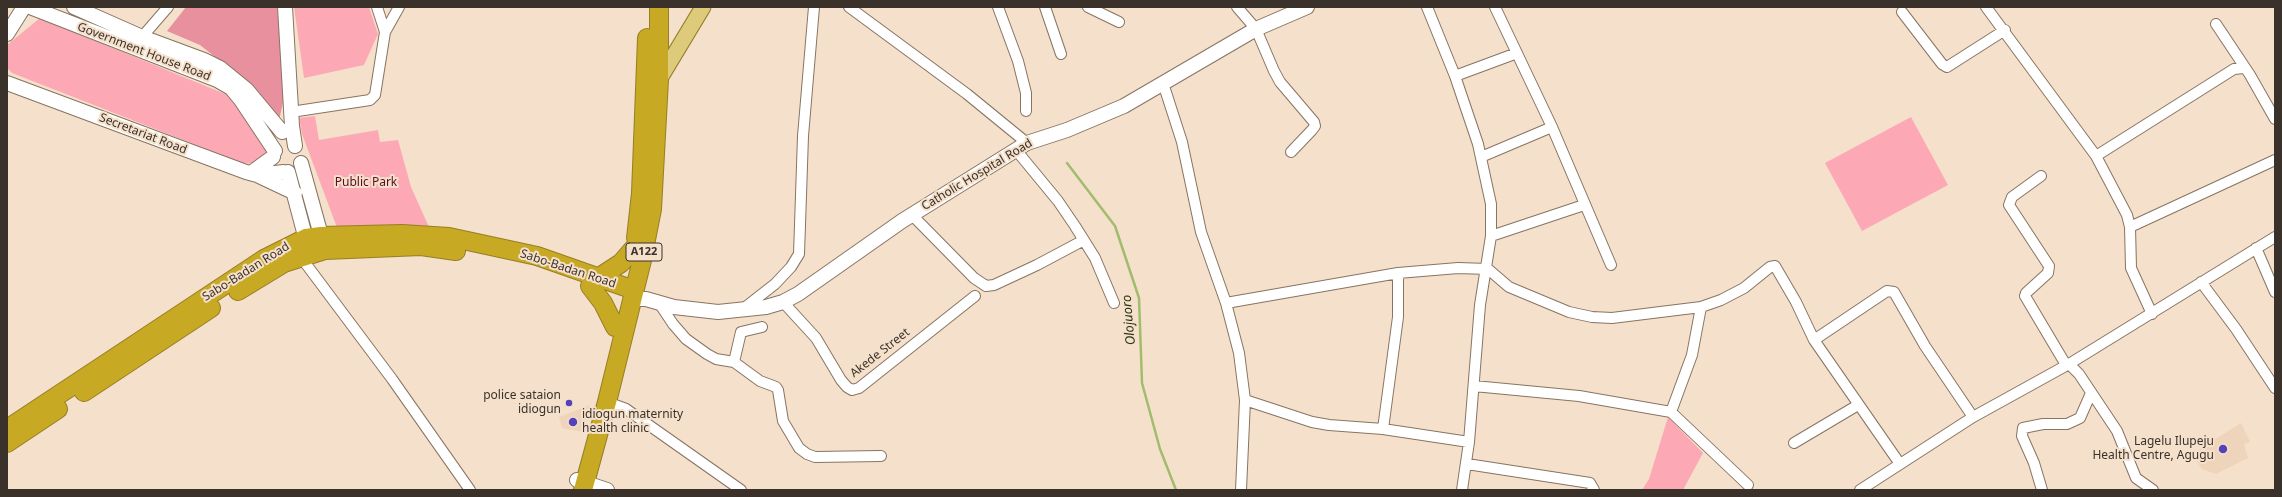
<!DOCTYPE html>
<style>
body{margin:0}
#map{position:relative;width:2282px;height:497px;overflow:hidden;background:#f5e0cb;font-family:"Noto Sans",sans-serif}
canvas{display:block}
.frame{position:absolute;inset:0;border:8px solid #3a322a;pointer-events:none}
</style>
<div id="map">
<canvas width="2282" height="497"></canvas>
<div class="frame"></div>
</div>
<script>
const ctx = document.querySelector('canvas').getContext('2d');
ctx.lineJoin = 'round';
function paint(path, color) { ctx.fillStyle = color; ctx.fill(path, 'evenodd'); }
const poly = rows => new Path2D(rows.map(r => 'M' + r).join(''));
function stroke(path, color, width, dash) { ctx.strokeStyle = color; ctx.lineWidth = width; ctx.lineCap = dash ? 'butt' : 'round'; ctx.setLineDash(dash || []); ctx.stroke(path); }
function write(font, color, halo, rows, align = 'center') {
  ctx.font = font + ' "Noto Sans",sans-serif'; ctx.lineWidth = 4; ctx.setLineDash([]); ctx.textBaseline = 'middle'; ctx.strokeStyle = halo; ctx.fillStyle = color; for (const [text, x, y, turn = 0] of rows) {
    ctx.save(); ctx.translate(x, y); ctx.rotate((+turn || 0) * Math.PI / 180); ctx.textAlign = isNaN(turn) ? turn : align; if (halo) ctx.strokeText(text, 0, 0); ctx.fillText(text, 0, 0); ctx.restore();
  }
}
const built = poly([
 [590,405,583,432,562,428,559,417],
 [2241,423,2250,442,2244,444,2248,458,2216,474,2202,469,2192,454]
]);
const green = poly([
 [294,7,369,7,378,34,364,65,304,78],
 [40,18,230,96,270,155,258,164,242,163,12,73,7,68,7,45],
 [315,116,319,140,378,130,380,142,398,140,411,187,434,238,342,241,302,134,299,118],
 [1911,117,1948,185,1862,231,1825,163],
 [1668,417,1703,453,1683,490,1642,490,1649,479]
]);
const forest = poly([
 [186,7,277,7,285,94,279,120,238,75,200,45,167,31]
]);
const stream = poly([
 [1067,163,1115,226,1139,298,1142,383,1160,449,1176,490]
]);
const street = poly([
 [377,7,385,32],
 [849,7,967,94,1027,143],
 [998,7,1018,61,1026,93,1026,111],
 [1045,7,1061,54],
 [1088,7,1119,22],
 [1237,7,1256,29,1274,71,1280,82,1314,122,1315,126,1312,130,1291,152],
 [1427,7,1455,76,1478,144,1491,204,1491,236,1480,305,1469,442,1462,490],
 [1495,7,1552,127,1611,265],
 [1986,7,2096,156,2127,215,2130,227,2131,268,2152,314],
 [1902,12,1942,64,1947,67,2005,30],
 [2216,24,2250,75,2275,119],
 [142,37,168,7],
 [1455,76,1517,53],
 [1163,83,1182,142,1201,232,1226,303,1239,353,1245,400,1241,490],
 [291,112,370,100,375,95,385,32,399,7],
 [1016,150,1058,201,1075,226,1095,258,1114,303],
 [2096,156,2234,69,2244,68],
 [1481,157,1552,127],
 [2041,176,2012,197,2009,205,2049,266,2048,273,2026,293,2025,296,2066,365],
 [912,215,974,278,986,286,994,285,1037,265,1084,240],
 [2130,227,2275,160],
 [1491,236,1584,205],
 [2256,248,2275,292],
 [300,256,392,379,470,490],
 [2201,282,2236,329,2275,388],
 [783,302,816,338,841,380,847,387,852,390,859,388,975,296],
 [659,303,673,324,686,339,707,354,716,359,734,362,760,381,776,387,778,390,783,421,799,448,807,454,815,457,881,456],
 [1226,303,1398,273,1458,268,1488,269,1509,287,1569,312,1592,317,1612,318,1701,307,1721,300,1744,288,1770,267,1775,266,1796,302,1814,340,1900,464],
 [743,309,775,284,791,267,799,254,803,136,814,7],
 [1814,340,1887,291,1894,292,1925,346,1973,417],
 [734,362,741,332,762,327],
 [2069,364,2079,374,2117,431,2136,478,2153,490],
 [1474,386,1579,396,1671,412,1748,485],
 [1245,400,1312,422,1329,425,1383,429,1469,442],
 [607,402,626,409,741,490],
 [1671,412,1692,355,1701,307],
 [1383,429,1398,317,1398,273],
 [1794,443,1858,405],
 [1467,464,1590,483,1594,490],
 [1860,490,1973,417,2069,364,2275,237],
 [2042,490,2034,463,2022,436,2023,428,2043,424,2067,424,2080,418,2091,393]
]);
const secondary = poly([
 [30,7,217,80,231,88,241,100,275,151],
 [74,7,142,37,204,60,220,68,247,90,282,132],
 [285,7,292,126,295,146],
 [7,34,24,7],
 [7,83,246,172,257,175,284,172],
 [301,163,324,246],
 [288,172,308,247],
 [251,173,273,157],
 [259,176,295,193],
 [632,299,646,299,674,307,718,312,766,307,783,302,798,294,902,221,1027,143,1067,130,1124,106,1256,29,1307,7],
 [577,480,607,490]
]);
const primary = poly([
 [659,80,703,7]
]);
const highway = poly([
 [636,238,641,193,647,38],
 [598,278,621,263,634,248],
 [590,286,603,303,615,327],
 [238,291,284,263,325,250,421,246,456,251],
 [84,392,211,308],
 [7,429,264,259,306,238,321,236,402,234,449,237,537,256,634,290],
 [7,443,58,409],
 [583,490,607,402,642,260,652,209,659,80,659,7]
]);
const markers = [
 [569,403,4,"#5541b9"],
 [573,422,5,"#5541b9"],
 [2223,449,5,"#5541b9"]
];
const shields = [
 [644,252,36]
];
const shieldNames = [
 ["A122",644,252]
];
const streetNames = [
 ["Government House Road",144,52,21],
 ["Secretariat Road",143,134,21],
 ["Catholic Hospital Road",977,175,-31],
 ["Sabo-Badan Road",568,269,18],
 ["Sabo-Badan Road",246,272,-32],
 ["Akede Street",880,353,-38]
];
const parkNames = [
 ["Public Park",366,183]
];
const poiNames = [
 ["police sataion",561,396],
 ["idiogun",561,410],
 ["idiogun maternity",582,415,"left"],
 ["health clinic",582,429,"left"],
 ["Lagelu Ilupeju",2214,442],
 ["Health Centre, Agugu",2214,456]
];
const waterNames = [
 ["Olojuoro",1129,320,-95]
];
paint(built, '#eed4ba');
paint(green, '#fca9b5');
paint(forest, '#e9909e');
stroke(stream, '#a2bc6d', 2.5);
stroke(street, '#877462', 12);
stroke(secondary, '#877462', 16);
stroke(primary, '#967f25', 17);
stroke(highway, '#967f25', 20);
stroke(street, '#fff', 10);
stroke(secondary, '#fff', 14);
stroke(primary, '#ddcb7b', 15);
stroke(highway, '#c7a923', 18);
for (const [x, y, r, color] of markers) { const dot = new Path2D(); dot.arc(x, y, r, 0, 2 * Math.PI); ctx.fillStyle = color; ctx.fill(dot); stroke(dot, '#f5e0cb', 1.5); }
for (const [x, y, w] of shields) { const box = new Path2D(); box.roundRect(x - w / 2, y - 9, w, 18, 3); ctx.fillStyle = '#f5e0cb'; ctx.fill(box); stroke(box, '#3a322a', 1); }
write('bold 11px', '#3a322a', null, shieldNames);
write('12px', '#3a322a', '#f5e0cb', streetNames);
write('12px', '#5c0c24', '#f5e0cb', parkNames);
write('12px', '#3a322a', '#f5e0cb', poiNames, 'right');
write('italic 13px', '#293311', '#f5e0cb', waterNames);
</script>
